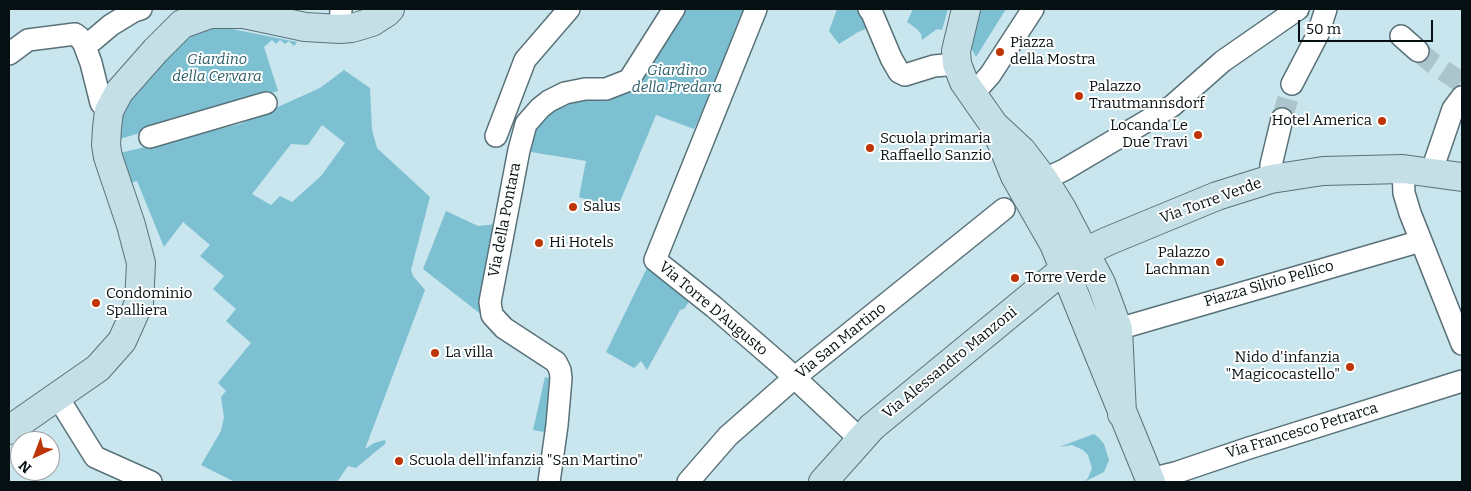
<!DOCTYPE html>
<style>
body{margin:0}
#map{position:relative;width:1471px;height:491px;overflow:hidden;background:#c9e5ed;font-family:Bitter,serif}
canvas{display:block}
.frame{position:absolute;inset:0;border:10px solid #061012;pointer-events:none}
.north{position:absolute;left:10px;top:431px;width:50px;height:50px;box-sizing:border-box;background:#fff;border:1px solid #9b9fa0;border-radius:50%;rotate:223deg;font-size:14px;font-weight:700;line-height:20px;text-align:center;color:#061012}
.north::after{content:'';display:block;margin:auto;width:18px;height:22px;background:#bd3505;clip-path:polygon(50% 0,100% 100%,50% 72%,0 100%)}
.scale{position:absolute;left:1298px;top:20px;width:135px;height:22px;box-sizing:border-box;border:2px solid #061012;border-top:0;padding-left:6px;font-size:15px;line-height:18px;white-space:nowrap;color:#061012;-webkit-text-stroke:4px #fff;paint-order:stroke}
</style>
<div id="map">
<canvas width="1471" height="491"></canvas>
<div class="frame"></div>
<div class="north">N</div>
<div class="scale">50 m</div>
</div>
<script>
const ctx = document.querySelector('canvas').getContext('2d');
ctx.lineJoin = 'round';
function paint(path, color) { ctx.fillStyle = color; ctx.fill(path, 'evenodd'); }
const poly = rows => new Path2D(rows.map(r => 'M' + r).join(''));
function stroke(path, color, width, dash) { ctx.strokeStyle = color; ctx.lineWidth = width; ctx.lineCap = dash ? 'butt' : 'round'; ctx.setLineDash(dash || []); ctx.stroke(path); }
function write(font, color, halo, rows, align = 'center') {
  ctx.font = font + ' Bitter,serif'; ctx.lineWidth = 4; ctx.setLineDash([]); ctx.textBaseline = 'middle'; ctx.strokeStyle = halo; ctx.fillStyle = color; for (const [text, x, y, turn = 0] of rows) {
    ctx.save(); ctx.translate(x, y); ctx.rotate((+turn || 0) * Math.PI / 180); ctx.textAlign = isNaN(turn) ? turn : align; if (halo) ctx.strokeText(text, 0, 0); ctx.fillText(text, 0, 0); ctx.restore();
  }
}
const green = poly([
 [679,9,745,9,750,11,694,129,656,115,617,209,579,197,586,161,525,151,535,123,562,101,601,98],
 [837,9,864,9,875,25,858,32,839,44,829,31],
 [913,9,948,9,942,30,937,29,922,40,921,34,917,29,907,22],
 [980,9,1006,9,976,57,969,44],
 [210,28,227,28,297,42,294,46,289,41,285,44,280,40,276,44,272,40,264,47,278,91,120,139,122,116,135,93,183,42,197,33],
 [344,70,370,88,372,130,377,148,430,197,411,270,413,276,425,290,365,449,374,443,385,440,386,443,356,468,348,466,337,482,235,482,201,465,221,431,224,417,221,397,226,391,218,383,251,343,226,321,236,309,213,289,224,276,200,256,210,245,183,222,164,247,137,181,129,183,120,153,240,124,320,88],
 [322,125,345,143,321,176,292,202,280,196,271,205,252,194,291,144,308,145],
 [446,211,478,226,497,224,483,277,482,299,487,319,423,269],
 [647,268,670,280,692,297,684,309,680,310,647,370,641,361,634,368,606,352],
 [545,377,549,378,557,393,549,433,533,430],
 [1094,434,1099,438,1104,444,1109,460,1104,472,1084,482,1088,478,1092,468,1088,455,1083,450,1072,445,1059,447]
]);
const streetTunnel = poly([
 [1418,51,1431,62,1462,83],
 [1282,119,1292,84]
]);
const street = poly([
 [756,9,655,260,714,307,781,365,860,439],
 [869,9,872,13,891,58,899,72,905,75,934,66,957,64],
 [340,29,341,9],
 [1401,36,1418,51],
 [92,41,111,25,134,11,141,9],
 [9,54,28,40,75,34,79,37,84,44,91,63,101,103,109,111],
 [1292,84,1318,34,1326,9],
 [973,94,990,75,1033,9],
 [496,136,525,60,569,9],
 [150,137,266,103],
 [1403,169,1404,193,1410,213,1462,344],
 [1431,173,1453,109,1462,97],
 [1271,179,1271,165,1282,119],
 [1030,186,1064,170,1172,106,1223,61,1298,9],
 [1118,329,1421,241],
 [57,396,95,457,151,482],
 [1150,479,1175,473,1249,448,1462,381],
 [549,482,557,425,561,378,560,370,556,362,504,328,492,315,490,302,519,150,526,124,540,108,549,101,565,93,585,89,606,89,629,80,674,9],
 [688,482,728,436,794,378,1004,209]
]);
const secondary = poly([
 [966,9,956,51,957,64,964,82,994,125,1022,151,1044,180,1062,209,1101,283,1118,329,1122,414],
 [1000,139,1015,176,1054,244,1151,482],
 [9,430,98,368,122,341,139,303,141,263,131,225,108,157,106,145,107,128,109,111,119,92,156,50,182,24,210,14,244,14,305,27,340,29,352,28,372,22,386,13,390,9],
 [823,482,872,427,1085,252,1108,241,1217,196,1271,179,1323,171,1403,169,1462,177]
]);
const markers = [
 [1000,52,5,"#bd3505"],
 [1079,96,5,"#bd3505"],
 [1382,121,5,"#bd3505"],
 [1198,135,5,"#bd3505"],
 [870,148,5,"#bd3505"],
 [573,207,5,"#bd3505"],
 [539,243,5,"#bd3505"],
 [1220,262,5,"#bd3505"],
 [1015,278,5,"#bd3505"],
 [96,303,5,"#bd3505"],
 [435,353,5,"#bd3505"],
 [1350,367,5,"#bd3505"],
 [399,461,5,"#bd3505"]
];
const poiNames = [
 ["Piazza",1010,43],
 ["della Mostra",1010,60],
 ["Palazzo",1089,87],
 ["Trautmannsdorf",1089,104],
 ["Hotel America",1372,121,"right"],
 ["Locanda Le",1188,126,"right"],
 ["Due Travi",1188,143,"right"],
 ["Scuola primaria",880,139],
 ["Raffaello Sanzio",880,156],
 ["Salus",583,207],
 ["Hi Hotels",549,243],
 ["Palazzo",1210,253,"right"],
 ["Lachman",1210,270,"right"],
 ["Torre Verde",1025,278],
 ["Condominio",106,294],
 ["Spalliera",106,311],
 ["La villa",445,353],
 ["Nido d'infanzia",1340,358,"right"],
 ["\"Magicocastello\"",1340,375,"right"],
 ["Scuola dell'infanzia \"San Martino\"",409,461]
];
const parkNames = [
 ["Giardino",217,60],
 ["della Cervara",217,77],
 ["Giardino",677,71],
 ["della Predara",677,88]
];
const streetNames = [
 ["Via Torre Verde",1211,201,-20],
 ["Via della Pontara",505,220,-79],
 ["Piazza Silvio Pellico",1269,284,-16],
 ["Via Torre D'Augusto",713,309,40],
 ["Via San Martino",841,341,-39],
 ["Via Alessandro Manzoni",950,363,-39],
 ["Via Francesco Petrarca",1302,431,-17]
];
paint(green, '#7cc0d2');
stroke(streetTunnel, '#acc5cc', 21, [21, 11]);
stroke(street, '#597279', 24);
stroke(secondary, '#597279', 30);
stroke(street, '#fff', 21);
stroke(secondary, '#c4dfe5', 28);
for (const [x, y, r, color] of markers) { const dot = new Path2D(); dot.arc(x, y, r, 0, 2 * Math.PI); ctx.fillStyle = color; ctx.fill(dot); stroke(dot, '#fff', 2); }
write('15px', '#061012', '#fff', poiNames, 'left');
write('italic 15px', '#2d5f6b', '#fff', parkNames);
write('15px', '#061012', '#fff', streetNames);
</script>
